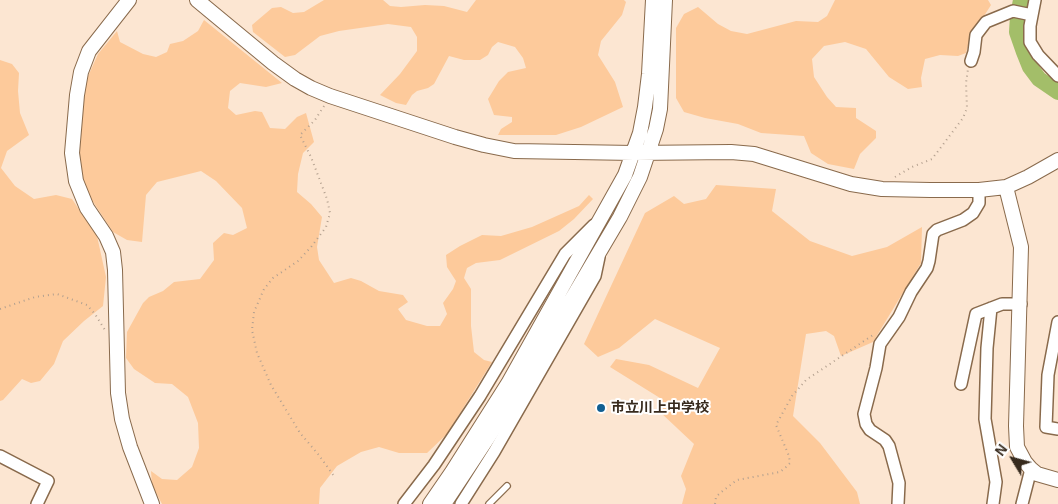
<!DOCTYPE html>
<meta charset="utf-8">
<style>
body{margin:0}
#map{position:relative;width:1058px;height:504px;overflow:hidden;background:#fce6d2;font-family:Arial,sans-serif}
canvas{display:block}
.north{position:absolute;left:988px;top:434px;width:50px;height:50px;-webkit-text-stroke:4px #fff;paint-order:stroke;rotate:307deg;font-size:14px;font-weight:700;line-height:20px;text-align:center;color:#372a1d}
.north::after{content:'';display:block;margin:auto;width:18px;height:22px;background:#372a1d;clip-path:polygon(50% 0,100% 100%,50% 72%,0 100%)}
</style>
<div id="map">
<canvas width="1058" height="504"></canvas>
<div class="north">N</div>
</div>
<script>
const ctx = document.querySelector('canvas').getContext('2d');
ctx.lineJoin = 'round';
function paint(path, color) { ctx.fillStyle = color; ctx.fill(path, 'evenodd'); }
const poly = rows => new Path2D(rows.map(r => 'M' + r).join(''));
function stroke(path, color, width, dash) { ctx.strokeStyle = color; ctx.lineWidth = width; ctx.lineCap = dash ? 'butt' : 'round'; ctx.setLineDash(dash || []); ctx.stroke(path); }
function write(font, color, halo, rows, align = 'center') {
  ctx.font = font + ' Arial,"Noto Sans JP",sans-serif'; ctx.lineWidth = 4; ctx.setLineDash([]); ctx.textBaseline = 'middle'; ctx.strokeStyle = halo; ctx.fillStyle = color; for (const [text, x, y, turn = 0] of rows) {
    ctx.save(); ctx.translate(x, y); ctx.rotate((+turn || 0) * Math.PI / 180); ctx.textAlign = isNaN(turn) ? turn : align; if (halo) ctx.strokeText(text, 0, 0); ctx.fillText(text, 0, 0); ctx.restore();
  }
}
const green = poly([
 [324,0,383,0,390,6,401,7,425,5,444,6,467,12,476,0,624,0,626,2,622,15,601,41,598,55,615,82,623,107,581,127,556,135,498,135,501,129,512,122,512,117,494,115,488,99,499,81,508,72,526,68,523,58,515,47,498,42,492,47,488,55,480,60,464,60,449,56,434,84,428,88,417,91,412,95,406,105,396,103,380,95,400,74,417,51,417,37,411,27,388,24,339,31,320,36,295,55,285,57,253,32,252,25,272,8,281,7,293,13,304,12],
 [835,0,988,0,991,5,970,38,966,53,958,56,940,55,925,59,921,78,922,87,908,89,889,77,866,49,845,42,824,46,812,59,814,77,827,97,836,107,856,108,856,118,876,131,876,138,860,154,854,169,828,164,811,153,804,136,761,133,738,124,705,118,684,112,676,98,676,28,684,14,698,7,718,24,731,31,747,34,796,21,818,22,827,16],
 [204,20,282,83,266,87,240,83,230,91,228,108,236,115,255,111,262,112,270,128,285,129,297,117,306,113,314,142,303,153,298,174,297,192,311,204,322,217,317,247,319,260,334,283,351,278,361,281,379,291,403,295,408,302,398,309,406,320,427,326,440,326,447,314,443,303,453,289,456,281,447,267,446,255,460,246,482,235,501,236,532,227,579,206,589,195,593,199,574,219,559,231,500,260,476,263,467,268,464,278,471,289,471,326,474,352,484,360,492,362,447,434,427,453,399,453,379,447,361,452,337,466,320,488,319,504,162,504,152,485,151,471,162,479,177,480,192,467,199,448,198,423,188,397,172,384,155,383,134,369,126,358,127,332,143,303,149,297,163,291,174,282,200,279,214,260,213,243,224,233,233,235,247,228,242,208,216,181,201,171,157,182,146,195,142,242,127,240,113,232,82,185,79,147,85,83,98,54,117,31,120,42,143,54,156,57,167,52,170,44,183,41,198,31],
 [0,60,12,64,19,73,18,91,20,113,29,135,7,151,1,168,15,186,34,199,56,195,72,199,97,236,106,277,103,306,84,321,63,341,54,364,40,381,31,383,22,379,3,400,0,401],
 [716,185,776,189,772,211,810,241,852,256,887,247,922,227,921,263,873,342,841,356,834,336,826,331,806,334,793,416,820,443,857,492,860,504,682,504,686,489,681,476,694,444,660,412,660,398,610,367,616,359,649,365,698,388,720,348,655,319,619,348,598,357,584,344,645,213,674,196,684,204,706,199]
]);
const river = poly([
 [1021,0,1018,16,1017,32,1024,52,1030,67,1039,79,1058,92]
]);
const path = poly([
 [324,106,315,120,300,135,311,157,327,199,330,213,326,227,311,247,298,261,273,278,264,289,254,312,252,330,257,353,271,385,300,433,318,454,334,476],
 [895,177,912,167,932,159,963,118,967,108,966,83,968,69],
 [0,309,35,297,57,294,87,305,95,314,105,330],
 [715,504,716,497,720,493,737,480,780,472,786,467,790,463,789,456,776,425,792,396,806,380,873,335]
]);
const service = poly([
 [489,504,507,486]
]);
const minor = poly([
 [1035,0,1030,26,1030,42,1038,55,1058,76],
 [971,61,974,52,976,35,986,22,1013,11,1032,15],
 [991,308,987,348,985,419,996,482,993,504],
 [1058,322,1048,375,1046,427,1058,429],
 [961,384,976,314,1002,304,1021,304],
 [0,456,48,481,37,504],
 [404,504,434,465,480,396,565,254,594,225],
 [461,504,494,452,595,276,599,257],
 [898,504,899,483,889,446,885,440,870,430,866,424,864,414,876,368,880,344,899,317,911,292,927,268,929,261,933,234,937,230,963,220,973,213,979,203,979,190],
 [1022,504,1031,469]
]);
const tertiary = poly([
 [129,0,89,51,81,72,77,95,72,153,76,181,87,208,106,236,113,252,115,270,118,393,122,419,130,447,152,504],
 [197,0,273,63,295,79,311,88,330,96,455,137,484,145,514,151,634,153,731,152,754,154,851,184,882,189,930,190,979,190,1006,187,1028,177,1058,160],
 [1006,187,1021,247,1016,426,1017,447,1025,462,1031,469,1037,474,1058,480],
 [430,504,452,472,509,382,625,175,640,133,645,107,649,74,653,0],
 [444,504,505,412,620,217,640,177,656,129,660,109,665,0]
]);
const markers = [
 [601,408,5,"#115f92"]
];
const poiNames = [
 ["市立川上中学校",611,408]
];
paint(green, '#fdca9b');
stroke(river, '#a3be69', 16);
stroke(service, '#896a4c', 8);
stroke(minor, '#896a4c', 14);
stroke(tertiary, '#896a4c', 16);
stroke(path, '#b3a08f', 2, [1, 4]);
stroke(service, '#fff', 5.5);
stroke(minor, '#fff', 11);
stroke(tertiary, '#fff', 14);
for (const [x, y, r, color] of markers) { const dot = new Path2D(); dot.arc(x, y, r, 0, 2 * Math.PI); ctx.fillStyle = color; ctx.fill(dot); stroke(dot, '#fff', 2); }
write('bold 14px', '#372a1d', '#fff', poiNames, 'left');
</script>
